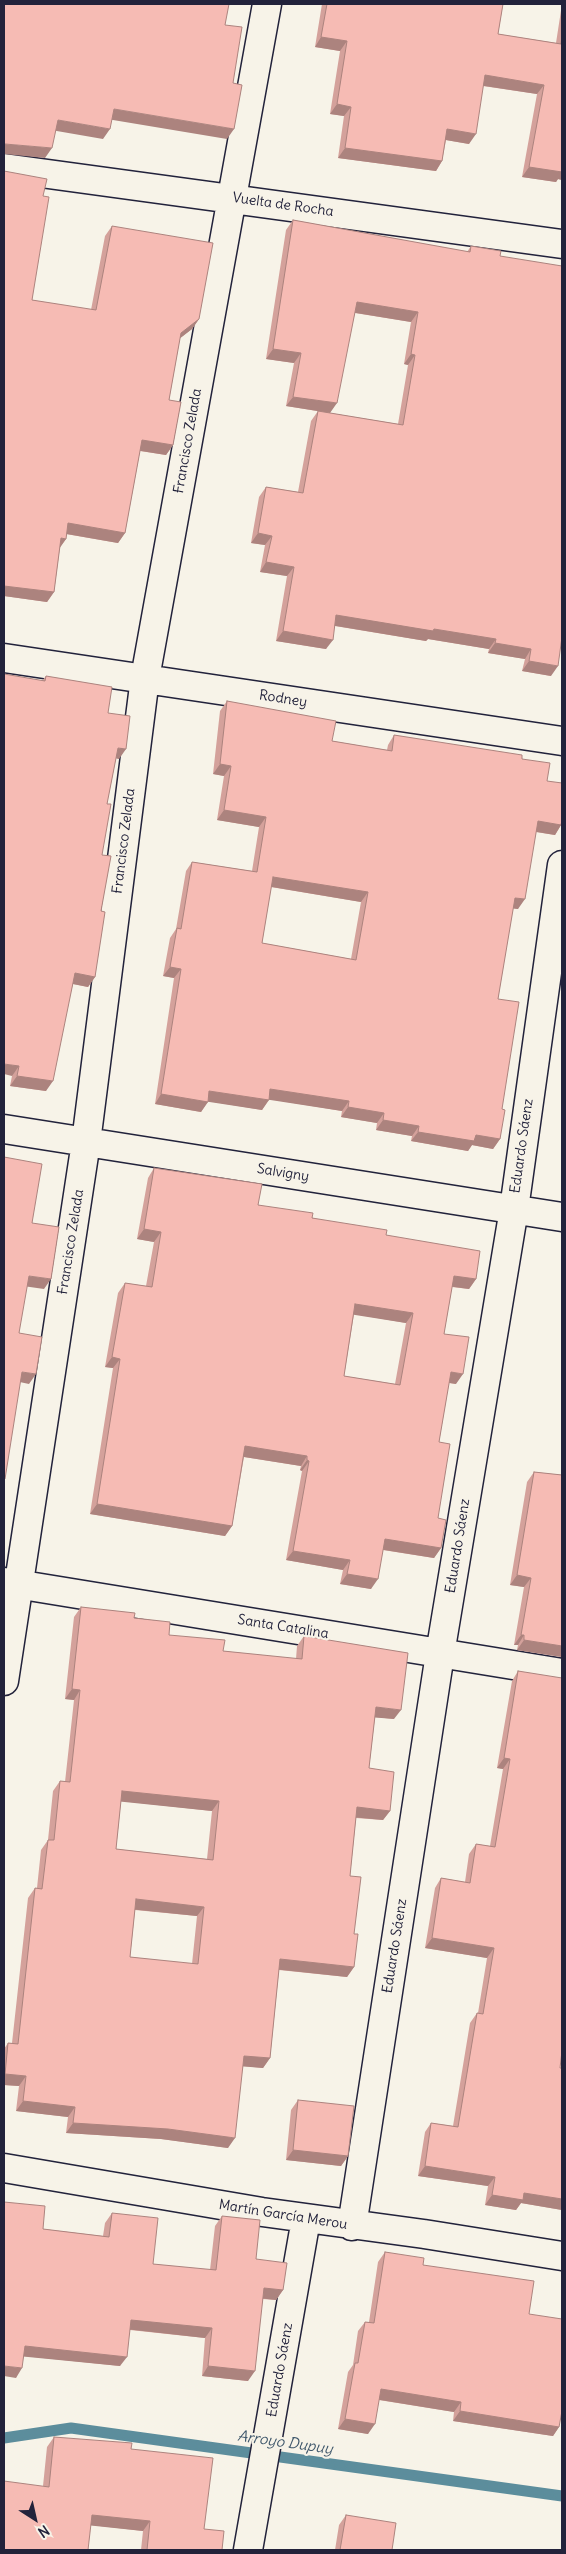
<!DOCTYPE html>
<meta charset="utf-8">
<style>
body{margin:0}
#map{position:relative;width:566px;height:2554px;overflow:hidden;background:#f7f3e8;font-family:Delius,sans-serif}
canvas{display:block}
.frame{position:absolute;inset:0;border:5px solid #22223b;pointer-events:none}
.north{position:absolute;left:10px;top:2494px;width:50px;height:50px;-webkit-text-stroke:4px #f7f3e8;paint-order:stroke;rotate:145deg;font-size:14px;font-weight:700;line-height:20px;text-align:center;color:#22223b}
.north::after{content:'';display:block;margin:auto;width:18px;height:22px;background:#22223b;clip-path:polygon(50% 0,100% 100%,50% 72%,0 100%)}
</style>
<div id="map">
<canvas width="566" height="2554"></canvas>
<div class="frame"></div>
<div class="north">N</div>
</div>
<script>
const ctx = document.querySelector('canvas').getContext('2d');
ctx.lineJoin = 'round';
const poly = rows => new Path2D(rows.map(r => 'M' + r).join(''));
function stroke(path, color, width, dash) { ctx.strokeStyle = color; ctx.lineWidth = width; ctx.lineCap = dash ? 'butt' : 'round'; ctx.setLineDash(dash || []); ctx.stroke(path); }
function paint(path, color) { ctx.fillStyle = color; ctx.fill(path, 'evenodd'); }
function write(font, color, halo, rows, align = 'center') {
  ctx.font = font + ' Delius,sans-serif'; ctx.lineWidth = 4.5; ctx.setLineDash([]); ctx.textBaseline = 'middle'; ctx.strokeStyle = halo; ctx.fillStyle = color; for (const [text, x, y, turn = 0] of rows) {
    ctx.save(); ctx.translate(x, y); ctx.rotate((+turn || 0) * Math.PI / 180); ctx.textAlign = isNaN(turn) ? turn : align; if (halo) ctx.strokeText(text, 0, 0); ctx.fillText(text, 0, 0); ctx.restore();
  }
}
const stream = poly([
 [4,2438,71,2428,562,2496]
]);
const street = poly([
 [4,168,562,244],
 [4,658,562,741],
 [4,1129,562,1217],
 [4,1582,562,1673],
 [4,1681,86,1142,145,678,267,4],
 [4,2168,262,2212,424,2234,562,2256],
 [352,2226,440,1654,514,1209,562,865],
 [248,2550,306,2219]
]);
const wall = poly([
 [322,4,503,4,498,34,556,43,562,4,562,180,558,179,556,182,522,177,537,94,483,86,469,144,446,140,442,161,436,171,338,158,344,116,330,114,340,51,315,47],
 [4,171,43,196,32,300,91,310,105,236,112,226,199,319,192,329,180,338,169,400,173,445,166,455,140,451,125,533,118,543,66,534,66,539,60,547,54,592,47,602,4,596],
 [293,220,467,252,471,246,500,256,551,676,522,671,525,659,488,653,489,649,428,639,426,641,335,626,326,649,276,641,287,576,260,572,265,545,251,543,259,497,266,487,298,492,311,421,318,411,398,424,408,365,404,364,411,322,355,313,330,413,286,406,294,363,266,359,286,230],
 [46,676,108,713,119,759,116,758,107,804,102,855,101,911,95,977,88,987,73,984,46,1091,10,1086,12,1076,42,681],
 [227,701,332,741,387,750,388,745,394,735,522,759,547,781,561,825,555,835,536,832,518,909,513,908,498,999,502,1109,500,1139,493,1149,472,1145,468,1151,411,1141,412,1136,376,1130,377,1123,341,1117,342,1111,269,1099,262,1110,208,1101,201,1112,155,1104,174,978,163,976,170,938,176,929,186,871,192,862,252,871,259,827,217,820,224,776,213,774,220,711],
 [271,887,361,902,351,959,262,943],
 [154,1168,258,1205,386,1235,476,1279,469,1289,452,1287,444,1334,456,1384,449,1383,439,1442,438,1518,441,1548,434,1558,383,1550,371,1589,340,1584,343,1570,286,1560,302,1471,300,1470,301,1466,244,1457,232,1526,225,1536,90,1514,113,1368,105,1367,118,1293,125,1283,146,1286,154,1242,137,1239,148,1178],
 [354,1314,406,1323,395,1384,344,1376],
 [534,1472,562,1475,562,1657,517,1650,518,1645,514,1645,524,1587,510,1585,527,1482],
 [81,1607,134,1618,169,1635,223,1651,296,1659,297,1646,304,1636,394,1719,375,1717,369,1768,390,1811,383,1820,356,1818,350,1876,354,1934,354,1967,347,1977,279,1970,270,2058,263,2068,243,2066,228,2148,161,2139,66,2133,68,2117,16,2111,19,2086,4,2085,4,2049,8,2043,12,2043,28,1898,35,1888,37,1888,41,1850,48,1840,53,1791,60,1781,65,1782,74,1700,65,1699,74,1617],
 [121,1801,212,1811,207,1859,116,1849],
 [135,1910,197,1916,192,1964,130,1957],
 [518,1671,560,2068,562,2068,562,2210,521,2203,516,2210,485,2205,488,2186,418,2176,425,2132,431,2123,453,2126,470,2023,477,2013,478,2013,487,1958,425,1948,435,1888,441,1878,465,1882,469,1854,476,1844,490,1846,503,1769,497,1768,512,1681],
 [298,2100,348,2156,341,2166,286,2160,291,2110],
 [112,2213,153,2264,210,2270,215,2226,222,2216,256,2259,283,2290,276,2300,263,2299,248,2381,202,2376,205,2338,130,2330,120,2366,24,2356,16,2378,43,2229,103,2236,105,2223],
 [385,2252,423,2265,529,2314,559,2427,553,2436,453,2421,454,2412,379,2400,368,2434,338,2429,348,2372,353,2365,358,2331,365,2322,369,2322,378,2262],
 [54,2437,131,2449,204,2529,222,2550,141,2550,143,2531,91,2525,43,2486,47,2447],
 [346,2515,392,2550,335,2550,339,2525]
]);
const shadedWall = poly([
 [321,37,347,41,340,51,315,47],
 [485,75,544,85,537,94,478,85],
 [337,104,351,107,344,116,330,114],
 [114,109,234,129,227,139,107,119],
 [58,120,110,129,103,139,51,130],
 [447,129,476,134,469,144,440,139],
 [5,144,52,148,45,158,4,154,4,145],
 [345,148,442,161,436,171,338,158],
 [529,167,562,171,562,180,558,179,556,182,522,177],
 [357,302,418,312,411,322,350,312],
 [199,319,192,329,174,343,181,333],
 [273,349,301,353,294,363,266,359],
 [411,354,415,355,408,365,404,364],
 [293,397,337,403,330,413,286,406],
 [142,440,173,445,166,455,135,450],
 [68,523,125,533,118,543,61,533],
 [258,533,272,536,265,545,251,543],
 [61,538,66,539,59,549],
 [266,562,294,567,287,576,260,572],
 [4,586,54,592,47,602,4,596],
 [336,615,434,629,496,639,489,649,428,639,426,641,330,625],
 [283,631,333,640,326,649,276,641],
 [495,643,531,649,525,659,488,653],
 [529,661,558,666,551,676,522,671],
 [118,748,126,749,119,759,111,757],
 [220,764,231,766,224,776,213,774],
 [224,810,266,817,259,827,217,820],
 [538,821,561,825,555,835,531,831],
 [273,877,368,892,361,902,266,886],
 [515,898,525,899,518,909,508,908],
 [170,967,181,969,174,978,163,976],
 [75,973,95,977,88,987,68,983],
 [4,1064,19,1066,12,1076,4,1074],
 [17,1076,53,1081,46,1091,10,1086],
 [270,1089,349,1101,342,1111,264,1099],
 [209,1091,269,1100,262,1110,203,1101],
 [161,1094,208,1102,201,1112,155,1104],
 [348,1107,384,1113,377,1123,341,1117],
 [383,1120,419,1126,412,1136,376,1130],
 [418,1132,476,1135,500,1139,493,1149,472,1145,468,1151,411,1141],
 [144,1229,161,1232,154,1242,137,1239],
 [29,1276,51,1279,44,1289,23,1286],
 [454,1276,476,1279,469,1289,447,1286],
 [355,1304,413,1313,406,1323,349,1314],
 [112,1357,120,1359,113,1368,105,1367],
 [22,1372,36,1374,29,1384,15,1381],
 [451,1372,463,1374,456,1384,444,1382],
 [245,1446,307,1456,301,1466,238,1456],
 [307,1460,309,1461,302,1471,300,1470],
 [97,1504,232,1526,225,1536,90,1514],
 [385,1539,441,1548,434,1558,378,1549],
 [293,1551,350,1560,343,1570,286,1560],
 [347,1574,378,1579,371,1589,340,1584],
 [517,1575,531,1578,524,1587,510,1585],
 [521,1635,524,1635,518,1645,514,1645],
 [524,1640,562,1646,562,1657,517,1650],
 [72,1689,80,1690,74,1700,65,1699],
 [376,1707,401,1710,394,1719,369,1717],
 [504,1758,510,1759,503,1769,497,1768],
 [122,1791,219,1801,212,1811,115,1801],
 [357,1807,390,1811,383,1820,351,1817],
 [136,1899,204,1907,197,1916,129,1909],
 [432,1938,494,1948,487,1958,425,1948],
 [280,1959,354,1967,347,1977,273,1969],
 [244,2056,270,2058,263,2068,238,2066],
 [5,2074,26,2076,19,2086,4,2085,4,2076],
 [23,2101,75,2107,68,2117,16,2111],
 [73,2123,168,2129,235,2138,228,2148,161,2139,66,2133],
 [293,2150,348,2156,341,2166,286,2160],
 [425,2166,495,2177,488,2186,418,2176],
 [524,2193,562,2199,562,2210,521,2203,516,2210,485,2205,492,2195],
 [264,2288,283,2290,276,2300,258,2298],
 [131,2320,212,2328,205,2338,125,2329],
 [25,2346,127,2357,120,2366,18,2356],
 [4,2366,22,2368,16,2378,4,2376],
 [208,2366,255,2371,248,2381,202,2376],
 [381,2389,461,2402,454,2412,374,2399],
 [460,2411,559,2427,553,2436,453,2421],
 [345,2419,375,2424,368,2434,338,2429],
 [92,2515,150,2521,143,2531,86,2525]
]);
const building = poly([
 [4,4,229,4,225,25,242,27,233,83,242,85,234,129,114,109,110,129,58,120,52,148,5,144,4,145,4,4],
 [327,4,503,4,498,34,561,44,562,36,562,172,529,167,544,85,485,75,476,134,447,129,442,161,345,148,351,107,337,104,347,41,321,37,327,4],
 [4,171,47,179,43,196,49,197,32,300,96,310,112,226,213,243,199,319,181,333,169,400,181,402,173,445,142,440,125,533,68,523,66,539,61,538,54,592,4,586,4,171],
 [293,220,470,252,471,246,501,251,500,256,562,266,562,637,558,666,529,661,531,649,495,643,496,639,434,629,433,631,336,615,333,640,283,631,294,567,266,562,272,536,258,533,266,487,303,493,318,411,403,425,415,355,411,354,418,312,357,302,337,403,293,397,301,353,273,349,293,220],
 [4,674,45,681,46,676,112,687,108,713,130,716,126,749,118,748,107,804,111,804,102,855,111,856,101,911,105,912,95,977,75,973,53,1081,17,1076,19,1066,4,1064,4,674],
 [227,701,336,721,332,741,392,751,394,735,522,755,522,759,550,763,547,781,562,783,562,820,561,825,538,821,525,899,515,898,498,999,519,1002,502,1109,505,1110,500,1139,476,1135,474,1141,418,1132,419,1126,383,1120,384,1113,348,1107,349,1101,270,1089,269,1100,209,1091,208,1102,161,1094,181,969,170,967,177,928,181,929,192,862,257,872,266,817,224,810,231,766,220,764,227,701],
 [273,877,368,892,356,960,262,943,273,877],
 [4,1157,42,1164,32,1223,59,1227,51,1279,29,1276,19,1333,42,1337,36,1374,22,1372,5,1479,4,1479,4,1157],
 [154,1168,262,1184,258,1205,313,1213,312,1218,387,1230,386,1235,480,1251,476,1279,454,1276,444,1334,469,1337,463,1374,451,1372,439,1442,450,1444,438,1518,446,1520,441,1548,385,1539,378,1579,347,1574,350,1560,293,1551,309,1461,307,1460,307,1456,245,1446,232,1526,97,1504,120,1359,112,1357,125,1283,152,1287,161,1232,144,1229,154,1168],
 [355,1304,413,1313,400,1385,344,1376,355,1304],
 [534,1472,562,1475,562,1646,524,1640,524,1635,521,1635,531,1578,517,1575,534,1472],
 [81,1607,135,1613,134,1618,170,1622,169,1635,225,1640,223,1651,302,1659,304,1636,408,1653,401,1710,376,1707,369,1768,394,1772,390,1811,357,1807,350,1876,361,1877,354,1934,358,1934,354,1967,280,1959,270,2058,244,2056,235,2138,168,2129,73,2123,75,2107,23,2101,26,2076,5,2074,8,2043,18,2044,35,1888,42,1889,48,1840,54,1840,60,1781,70,1782,80,1690,72,1689,81,1607],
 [122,1791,219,1801,213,1860,116,1849,122,1791],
 [136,1899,204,1907,198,1964,130,1957,136,1899],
 [518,1671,562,1678,562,2051,560,2068,562,2068,562,2199,524,2193,523,2200,492,2195,495,2177,425,2166,431,2123,458,2127,477,2013,483,2014,494,1948,432,1938,441,1878,470,1883,476,1844,495,1847,510,1759,504,1758,518,1671],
 [298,2100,354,2106,348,2156,293,2150,298,2100],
 [4,2202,45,2206,43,2229,109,2237,112,2213,158,2218,153,2264,216,2270,222,2216,260,2220,256,2259,287,2263,283,2290,264,2288,255,2371,208,2366,212,2328,131,2320,127,2357,25,2346,22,2368,4,2366,4,2202],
 [385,2252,424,2258,423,2265,534,2281,529,2314,562,2319,562,2411,559,2427,460,2411,461,2402,381,2389,375,2424,345,2419,355,2363,358,2363,365,2322,374,2323,385,2252],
 [54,2437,132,2443,131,2449,213,2458,204,2529,224,2531,222,2550,147,2550,150,2521,92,2515,88,2550,4,2550,4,2481,49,2487,54,2437],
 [346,2515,396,2523,392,2550,340,2550,346,2515]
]);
const streetNames = [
 ["Vuelta de Rocha",283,205,8],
 ["Francisco Zelada",188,441,-80],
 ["Rodney",283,699,9],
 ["Francisco Zelada",124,841,-83],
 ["Eduardo Sáenz",522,1146,-82],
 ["Salvigny",283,1173,9],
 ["Francisco Zelada",71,1242,-81],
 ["Eduardo Sáenz",458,1546,-81],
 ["Santa Catalina",283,1627,9],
 ["Eduardo Sáenz",395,1946,-81],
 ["Martín García Merou",283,2215,9],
 ["Eduardo Sáenz",280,2370,-80]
];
const waterNames = [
 ["Arroyo Dupuy",285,2443,8]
];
stroke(stream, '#5c8d9c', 11);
stroke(street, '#22223b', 31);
stroke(street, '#f7f3e8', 28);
paint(wall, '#d4a19b');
paint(shadedWall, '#ac837e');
paint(building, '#f6bbb4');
stroke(building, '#ac837e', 1);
write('14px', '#22223b', '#f7f3e8', streetNames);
write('italic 15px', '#3f576b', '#f7f3e8', waterNames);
</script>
